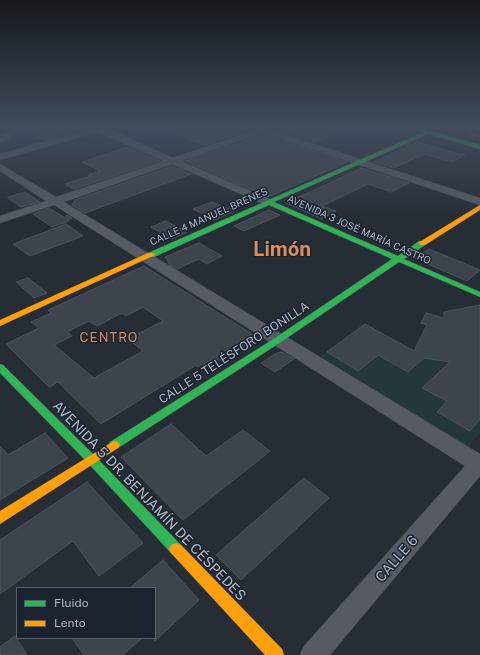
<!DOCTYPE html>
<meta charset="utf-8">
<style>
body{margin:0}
#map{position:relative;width:480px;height:655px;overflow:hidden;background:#272d35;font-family:"Public Sans",sans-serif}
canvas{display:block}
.legend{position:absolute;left:16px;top:587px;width:140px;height:52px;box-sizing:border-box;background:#1a232f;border:1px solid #565f6c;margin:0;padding:5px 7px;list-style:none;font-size:12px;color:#afb9c7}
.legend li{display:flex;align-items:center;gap:8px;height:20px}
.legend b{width:20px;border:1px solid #565f6c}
</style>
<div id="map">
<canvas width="480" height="655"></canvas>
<ul class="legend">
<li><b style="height:5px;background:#30b455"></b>Fluido</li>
<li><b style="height:5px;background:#ff9f0a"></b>Lento</li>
</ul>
</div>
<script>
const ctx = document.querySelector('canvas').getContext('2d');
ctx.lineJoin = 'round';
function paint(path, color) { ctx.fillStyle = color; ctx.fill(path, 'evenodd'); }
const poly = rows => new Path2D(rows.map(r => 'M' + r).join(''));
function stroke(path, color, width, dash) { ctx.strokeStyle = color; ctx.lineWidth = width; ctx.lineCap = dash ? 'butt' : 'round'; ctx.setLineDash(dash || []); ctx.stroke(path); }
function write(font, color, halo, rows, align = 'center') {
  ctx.font = font + ' "Public Sans",sans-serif'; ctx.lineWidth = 3; ctx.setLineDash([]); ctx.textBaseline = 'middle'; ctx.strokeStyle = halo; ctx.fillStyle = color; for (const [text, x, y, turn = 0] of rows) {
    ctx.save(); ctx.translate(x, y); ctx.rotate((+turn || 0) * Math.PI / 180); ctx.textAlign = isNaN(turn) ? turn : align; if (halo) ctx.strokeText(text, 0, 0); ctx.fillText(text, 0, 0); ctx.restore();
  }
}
const green = poly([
 [25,128,39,128,27,131,35,135,0,145,0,142,12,139],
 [416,347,430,350,431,359,451,362,457,370,447,365,439,373,463,385,437,412,469,431,480,420,472,415,480,411,480,433,467,448,319,357,327,352,358,371,378,355,408,372,425,357,414,351]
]);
const building = poly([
 [23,128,82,128,82,129,44,140,23,129,23,128],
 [189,128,245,128,250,130,205,145,174,133,189,128],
 [277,128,348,128,348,129,314,142,274,129,277,128],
 [263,135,347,162,268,197,185,161,263,135],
 [417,142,452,152,465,155,453,162,424,154,394,168,374,162,417,142],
 [128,147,160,161,74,189,65,184,91,176,88,175,100,171,82,162,128,147],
 [172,166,191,174,85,213,72,205,75,200,172,166],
 [362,168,409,183,391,192,368,184,322,206,336,211,322,219,286,203,362,168],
 [25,192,40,202,21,207,8,198,8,197,25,192],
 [212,202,234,211,215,220,193,209,212,202],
 [49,208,65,218,67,215,72,218,67,220,69,221,52,227,33,214,49,208],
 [269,210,280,215,244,231,234,226,269,210],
 [166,221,187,232,172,239,151,227,166,221],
 [66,224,83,236,30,256,13,244,66,224],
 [199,243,222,256,207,264,199,259,177,269,170,265,165,257,199,243],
 [429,249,480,270,467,281,414,258,429,249],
 [144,266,258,338,220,361,214,358,198,367,196,365,101,424,58,382,49,387,6,344,39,328,31,322,51,313,48,310,144,266],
 [143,307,163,321,128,339,143,351,94,378,54,345,72,336,67,332,89,321,97,326,122,313,126,316,143,307],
 [28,278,47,293,34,298,16,282,28,278],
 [480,305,480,419,470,431,437,412,447,401,422,388,450,362,424,358,408,372,378,355,358,371,327,352,365,324,414,351,427,325,421,323,426,313,444,318,444,312,480,305],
 [282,352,294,359,275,372,261,363,277,353,282,352],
 [171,424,206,456,243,430,270,451,183,520,121,457,171,424],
 [45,433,68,458,0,500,0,446,8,455,45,433],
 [304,478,329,498,241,580,216,555,304,478],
 [87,482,143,543,99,576,73,541,0,594,0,540,87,482],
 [163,560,199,600,155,641,155,588,130,588,163,560],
 [15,636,27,655,0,655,0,647,15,636],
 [72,638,142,638,123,655,84,655,72,638]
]);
const lane = poly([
 [467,128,471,128,472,132,480,136,480,138,469,134,467,128],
 [475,128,480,128,480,131,479,131,475,128]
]);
const street = poly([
 [12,128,22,128,9,139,0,142,0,136,12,128],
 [92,128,107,128,173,158,255,130,253,128,272,128,271,130,480,198,480,205,263,133,181,161,274,201,275,203,274,205,266,205,172,164,64,202,480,454,480,476,330,655,300,655,304,646,465,466,54,205,0,223,0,216,46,201,0,171,0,164,56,197,164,161,98,132,0,160,0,154,92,128]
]);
const fast = poly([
 [412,128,421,128,480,145,480,149,428,134,274,202,398,256,419,241,425,241,425,245,404,259,480,292,480,297,399,262,281,342,118,448,114,449,110,448,108,445,110,442,275,338,392,259,269,205,154,257,148,257,148,253,423,132,412,128],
 [0,364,3,365,95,456,181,545,183,549,181,553,176,555,171,553,87,462,0,373,0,364]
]);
const slow = poly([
 [480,205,480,210,425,245,422,245,418,243,480,205],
 [148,253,154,253,155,255,0,326,0,320,148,253],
 [114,441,118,442,120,445,118,448,0,524,0,511,114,441],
 [176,543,181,545,282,649,284,655,265,655,171,553,169,549,171,545,176,543]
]);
const farStreetnames = [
 ["CALLE 4 MANUEL BRENES",209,217,-24],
 ["AVENIDA 3 JOSÉ MARÍA CASTRO",359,230,24]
];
const streetNames = [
 ["CALLE 5 TELÉSFORO BONILLA",234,353,-33]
];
const neighbourhoodNames = [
 ["CENTRO",109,338]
];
const nearStreetnames = [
 ["AVENIDA 5 DR. BENJAMÍN DE CÉSPEDES",149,501,46],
 ["CALLE 6",397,559,-49]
];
const townNames = [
 ["Limón",282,250]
];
paint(green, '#24373b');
paint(building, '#3e444b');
stroke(building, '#4e545d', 1);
stroke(lane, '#444950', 1);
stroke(street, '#444950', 1);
stroke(fast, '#444950', 1);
stroke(slow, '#444950', 1);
paint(lane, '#565b63');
paint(street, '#565b63');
paint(fast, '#30b455');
paint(slow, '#ff9f0a');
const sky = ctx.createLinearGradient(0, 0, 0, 220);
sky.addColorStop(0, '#15191d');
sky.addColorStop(0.58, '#414c5c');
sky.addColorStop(1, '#414c5c00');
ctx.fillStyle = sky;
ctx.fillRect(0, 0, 480, 220);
write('10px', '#afb9c7', '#1a232f', farStreetnames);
write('12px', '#afb9c7', '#1a232f', streetNames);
ctx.letterSpacing = '1px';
write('13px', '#d88f59', '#1a232f', neighbourhoodNames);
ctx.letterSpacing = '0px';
write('14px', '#afb9c7', '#1a232f', nearStreetnames);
write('bold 20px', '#d88f59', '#1a232f', townNames);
</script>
